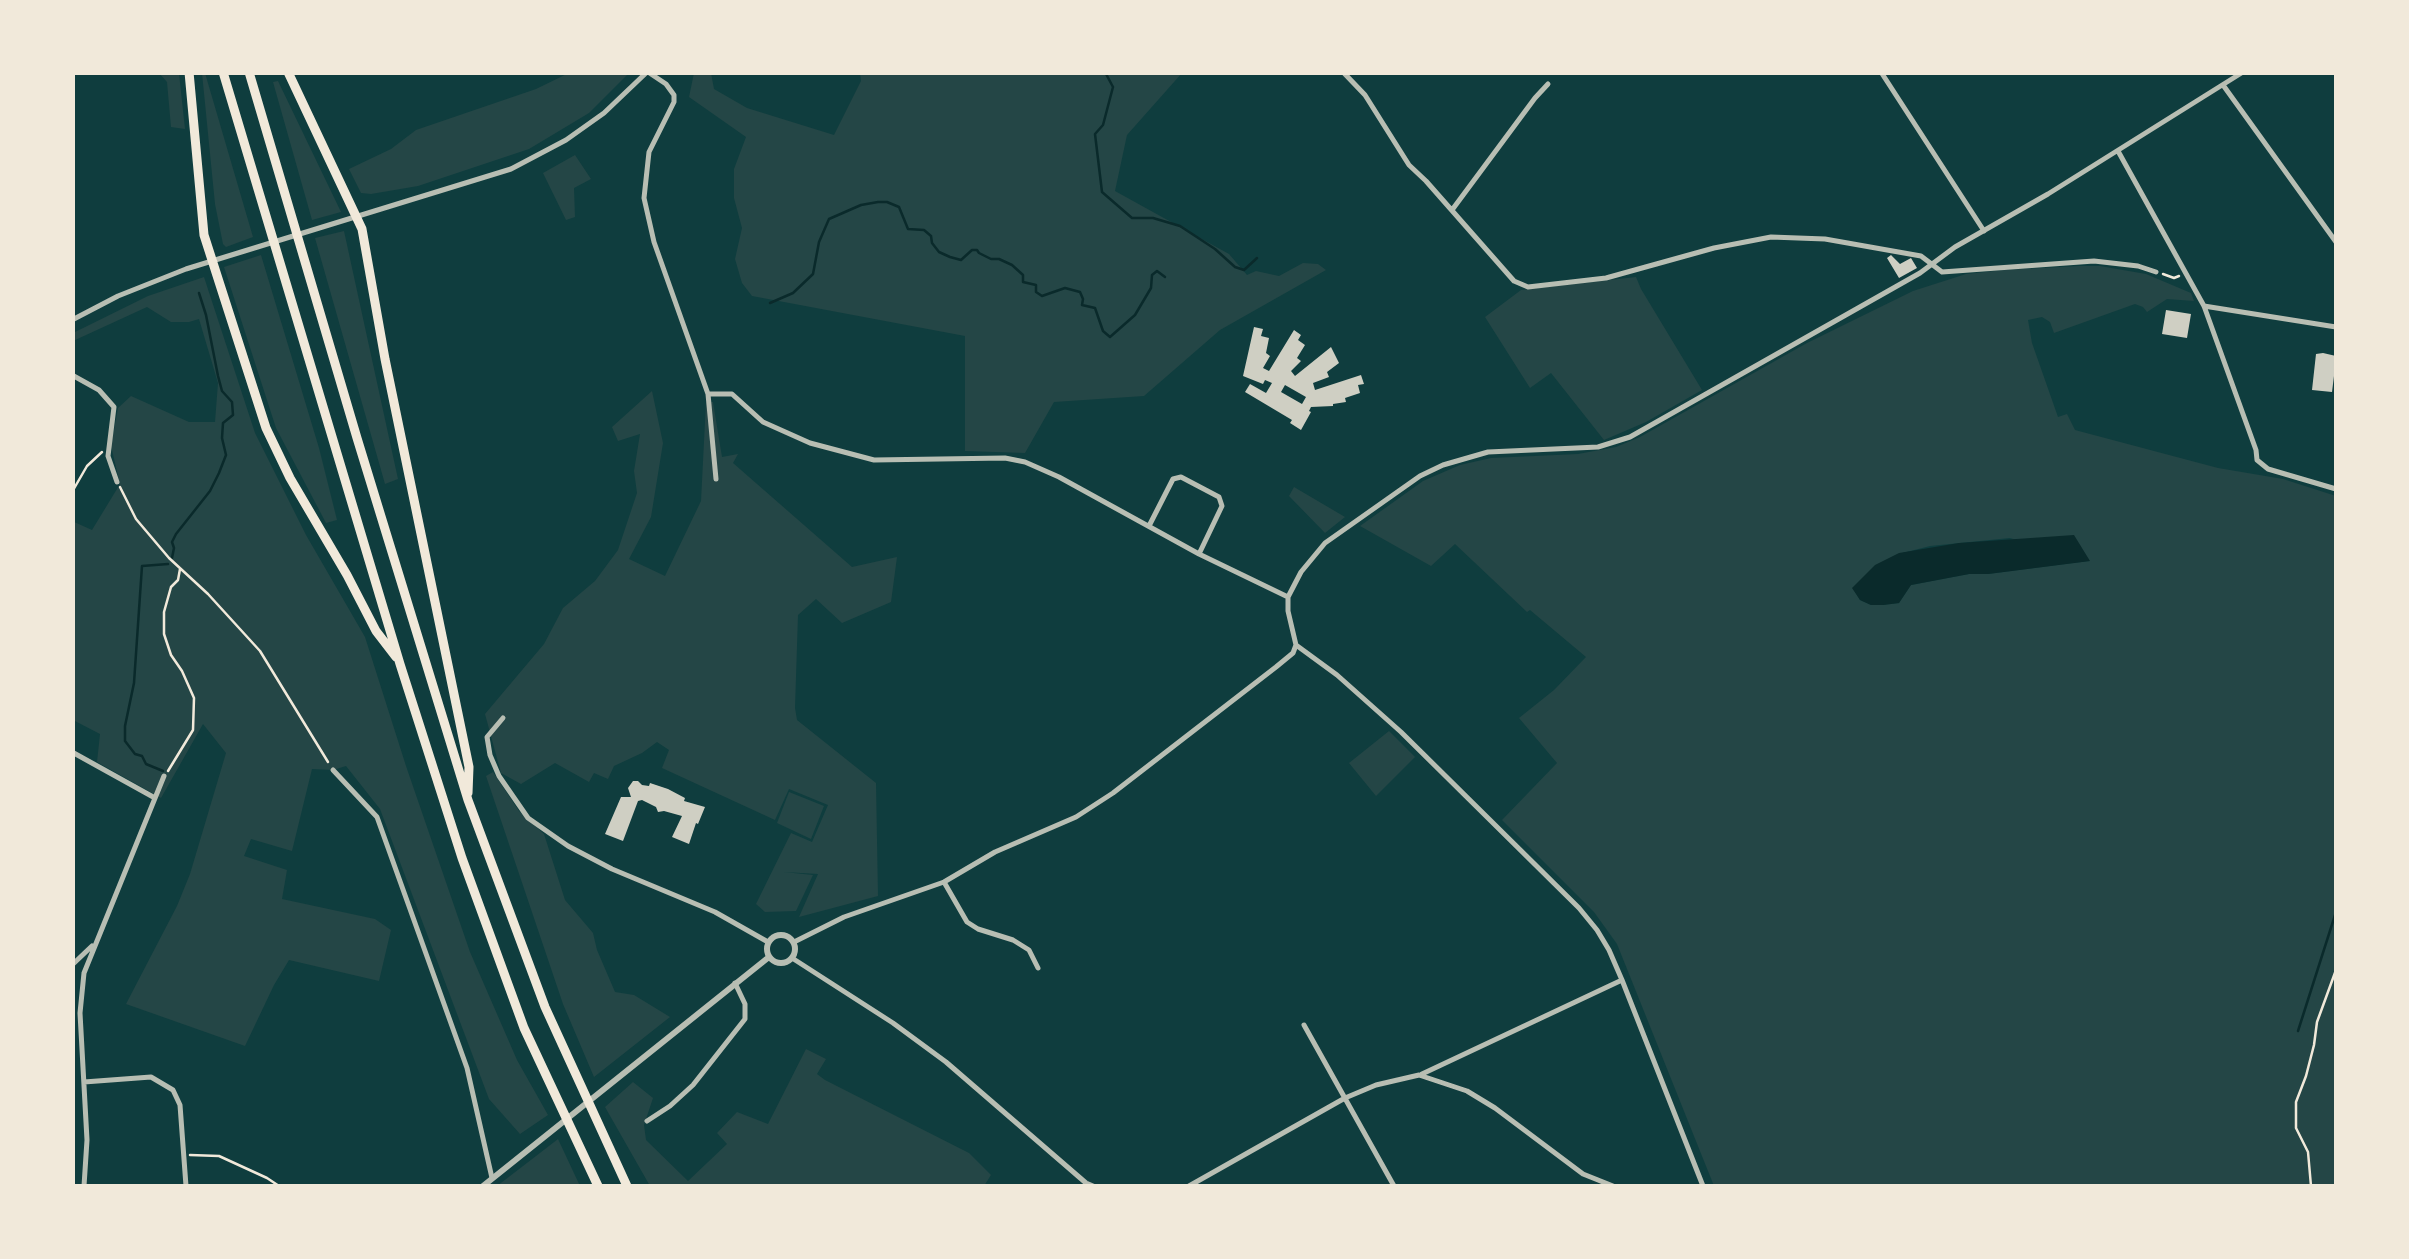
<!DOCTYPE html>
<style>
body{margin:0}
#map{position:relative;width:2409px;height:1259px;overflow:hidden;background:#0f3d3e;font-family:"Open Sans",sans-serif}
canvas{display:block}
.frame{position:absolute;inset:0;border:75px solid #f1e9da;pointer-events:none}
</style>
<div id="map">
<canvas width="2409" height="1259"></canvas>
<div class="frame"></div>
</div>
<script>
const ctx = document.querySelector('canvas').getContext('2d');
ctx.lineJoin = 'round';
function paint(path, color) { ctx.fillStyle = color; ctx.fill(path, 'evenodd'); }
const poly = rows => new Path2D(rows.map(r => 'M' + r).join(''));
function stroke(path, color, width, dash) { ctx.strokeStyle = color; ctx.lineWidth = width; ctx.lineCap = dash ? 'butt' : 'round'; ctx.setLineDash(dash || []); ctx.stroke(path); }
const green = poly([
 [571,72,629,73,589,113,529,149,418,186,371,194,361,193,349,169,391,149,416,130,536,89],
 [159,73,179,73,185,129,171,127,167,82],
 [202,73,205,73,253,237,226,247,223,244,215,204],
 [694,73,711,73,714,89,747,108,834,135,861,81,860,73,1182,73,1127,135,1115,191,1229,254,1247,275,1256,271,1279,276,1303,263,1318,264,1326,270,1220,330,1144,396,1054,402,1025,453,965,451,965,336,752,296,742,283,735,259,742,228,734,198,734,169,746,137,689,97],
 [278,81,341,212,312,220,273,82],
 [575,155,591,179,574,188,575,217,566,220,543,173],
 [344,231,398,479,385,484,315,238],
 [261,255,319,448,337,520,326,523,276,428,224,267],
 [2079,266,2100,266,2146,274,2191,293,2194,301,2167,299,2147,312,2143,307,2135,304,2054,333,2050,322,2042,317,2028,320,2032,343,2058,417,2067,414,2075,430,2218,468,2283,479,2336,496,2336,1186,1714,1186,1617,944,1594,912,1502,820,1557,763,1519,718,1554,690,1586,657,1530,610,1527,612,1455,544,1431,566,1360,526,1423,481,1460,465,1491,458,1578,454,1616,447,1640,437,1807,343,1913,291,1966,274,2004,270],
 [2010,538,2089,561,1988,574,1969,574,1911,585,1899,603,1882,605,1871,605,1860,600,1853,588,1899,554,1930,546],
 [204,277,255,433,306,535,365,637,406,766,470,952,517,1060,548,1115,520,1134,489,1099,380,809,346,766,333,770,312,769,292,851,251,839,244,856,287,870,282,899,375,919,391,930,379,981,289,960,274,985,245,1046,126,1004,177,906,190,874,226,753,203,724,161,798,97,762,100,734,73,720,72,521,92,530,120,484,111,446,118,408,131,396,189,422,215,422,218,383,199,319,189,322,171,322,147,307,73,341,73,333,148,296],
 [1636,277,1641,289,1702,390,1646,422,1604,440,1551,373,1530,388,1485,317,1521,290],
 [652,391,663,443,651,517,629,559,665,576,701,501,706,402,713,402,722,457,738,454,733,463,852,567,897,557,891,602,842,623,816,599,798,615,795,708,797,720,876,783,878,896,799,917,818,874,784,872,813,875,796,911,765,912,756,904,791,833,812,842,828,805,789,789,775,820,662,768,669,750,657,742,642,753,614,766,608,779,594,773,589,782,555,763,521,784,501,773,485,714,544,644,563,608,595,581,618,550,637,493,634,471,640,434,618,441,612,427],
 [1294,487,1345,517,1325,533,1289,496],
 [1389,731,1415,757,1376,796,1349,763],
 [493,772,519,811,544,834,565,900,593,933,597,950,615,992,634,995,670,1017,594,1077,563,1004,486,776],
 [789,792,824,806,811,839,777,823],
 [806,1049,826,1059,817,1074,825,1080,969,1153,991,1175,984,1186,650,1186,605,1107,633,1082,653,1098,644,1125,646,1140,688,1181,727,1144,717,1133,737,1112,768,1124],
 [558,1139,580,1186,497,1186,536,1156]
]);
const water = poly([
 [2074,535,2090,561,1988,574,1969,574,1911,585,1899,603,1883,605,1871,605,1860,600,1852,588,1875,565,1899,553,1959,543]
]);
const stream = poly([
 [1105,72,1113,87,1103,125,1095,134,1102,192,1132,218,1153,218,1180,226,1215,249,1235,267,1244,270,1257,258],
 [770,303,793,293,813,274,819,242,829,219,861,205,878,202,887,202,899,207,908,229,924,230,931,236,932,243,939,252,950,257,961,260,972,250,977,250,979,253,991,259,999,259,1012,265,1023,275,1023,282,1036,285,1036,292,1042,296,1065,288,1080,292,1083,299,1082,305,1095,308,1103,331,1110,337,1135,315,1151,288,1152,275,1157,271,1165,277],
 [172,558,174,548,172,542,176,534,210,491,219,473,226,455,222,438,223,423,233,415,232,402,222,391,218,376,206,315,199,293],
 [163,771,146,764,142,756,135,754,125,741,125,726,134,683,142,566,168,564],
 [2298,1031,2336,912]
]);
const building = poly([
 [1891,255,1900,264,1911,258,1917,268,1899,278,1887,258],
 [2166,310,2191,314,2187,338,2162,334],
 [1254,327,1263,329,1261,336,1269,338,1266,353,1270,356,1263,368,1269,371,1294,330,1301,335,1298,340,1305,345,1297,358,1301,361,1291,371,1295,376,1331,347,1339,363,1327,372,1329,377,1313,383,1315,390,1361,375,1364,384,1358,385,1360,393,1345,398,1346,402,1333,404,1333,406,1311,407,1309,411,1311,412,1301,430,1290,423,1292,420,1245,392,1250,384,1266,393,1272,383,1265,380,1263,384,1243,376],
 [1285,385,1306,397,1302,404,1281,392],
 [2323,353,2336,356,2336,377,2334,376,2332,392,2312,390,2316,354],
 [633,781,638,781,642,785,649,786,650,783,668,789,685,798,684,801,705,807,698,824,696,823,689,844,672,837,682,816,664,811,658,812,656,807,642,800,638,801,623,841,605,834,621,797,631,797,628,788]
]);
const path = poly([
 [2163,274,2174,278,2179,276],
 [120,487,136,519,169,558,208,594,260,651,328,762],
 [72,492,87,466,102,452],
 [168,771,193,730,194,698,182,671,171,655,164,634,164,612,171,587,178,580,180,569],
 [190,1155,219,1156,267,1178,279,1186],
 [2311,1186,2308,1152,2296,1128,2296,1102,2306,1076,2314,1045,2317,1022,2336,970]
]);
const minor = poly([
 [648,72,666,84,674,95,674,102,649,152,644,198,654,242,708,394,716,479],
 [1343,72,1365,95,1409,165,1426,181,1514,281,1528,287,1606,278,1714,248,1771,237,1825,239,1921,256,1942,272,2094,261,2138,266,2156,272],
 [1881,72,1984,231],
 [2223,85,2336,242],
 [2118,151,2204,306,2256,450,2257,460,2268,469,2336,489],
 [1452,210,1535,98,1548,84],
 [2204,306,2336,327],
 [72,320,118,296,186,269,511,169,566,140,604,113,647,72],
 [72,375,99,390,114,407,108,456,117,482],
 [708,394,732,394,763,422,810,443,874,460,1005,458,1025,462,1059,477,1199,554,1288,597],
 [1149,526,1173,479,1181,477,1219,497,1222,506,1199,554],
 [1296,645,1288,611,1288,597,1301,572,1325,543,1420,476,1443,465,1488,452,1598,447,1630,437,1920,273,1955,247,2048,194,2243,72],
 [1296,645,1337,675,1401,732,1579,908,1597,930,1609,950,1622,980,1703,1186],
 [503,718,487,737,490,755,499,776,528,818,568,846,612,869,715,912,768,942],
 [72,752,155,798],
 [333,770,377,817,467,1068,492,1178],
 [944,882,967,922,978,929,1013,940,1029,950,1038,968],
 [794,942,844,917,944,882,995,852,1076,817,1113,793,1276,667,1293,653,1296,645],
 [792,958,893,1023,946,1062,1086,1183,1093,1186],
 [72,965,92,946],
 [1304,1025,1394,1186],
 [1422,1074,1622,980],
 [84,1082,151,1077,173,1090,180,1105,186,1186],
 [647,1121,670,1106,693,1085,745,1019,745,1004,735,983],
 [84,1186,87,1140,80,1013,84,973,164,776],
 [1189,1186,1345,1098,1376,1085,1419,1075,1467,1091,1495,1108,1583,1174,1613,1186]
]);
const tertiary = poly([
 '767 949a14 14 0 1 1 28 0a14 14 0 1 1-28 0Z',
 [483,1186,769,957]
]);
const motorway = poly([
 [189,72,204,235,266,428,290,478,347,575,376,631,396,657],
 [223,72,400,664,462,858,524,1028,598,1186],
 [249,72,357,438,468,800,545,1007,627,1186],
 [288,72,362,229,385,359,469,767,468,793]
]);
paint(green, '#244646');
paint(water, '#0a2a2b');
stroke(stream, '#0a2a2b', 2.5);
paint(building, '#cfcfc3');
stroke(path, '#f1e9da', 2.5);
stroke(minor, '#b8beb3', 5);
stroke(tertiary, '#b8beb3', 6);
stroke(motorway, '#f1e9da', 9);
</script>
